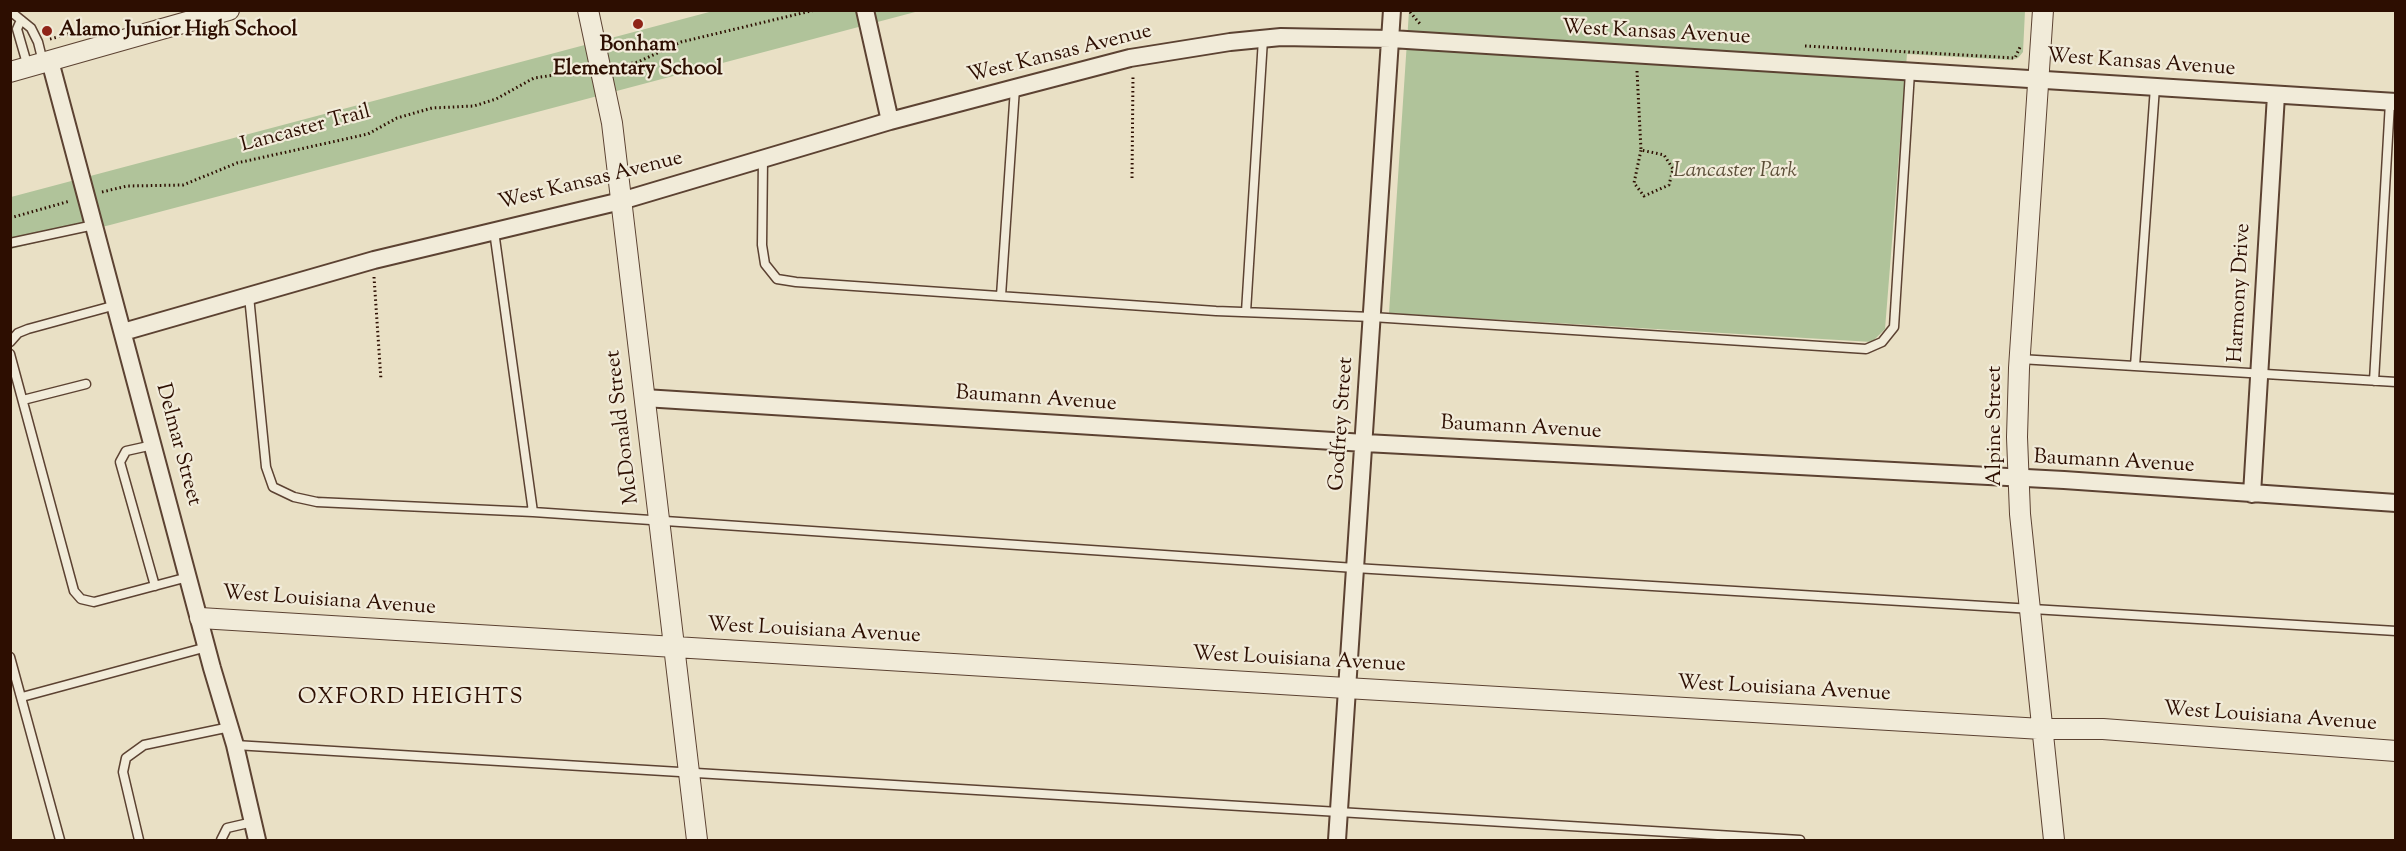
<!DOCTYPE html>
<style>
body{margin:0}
#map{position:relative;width:2406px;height:851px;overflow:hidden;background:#e9e0c5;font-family:"Sorts Mill Goudy",serif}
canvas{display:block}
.frame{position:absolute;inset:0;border:12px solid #2d0e01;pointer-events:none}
</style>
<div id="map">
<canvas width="2406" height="851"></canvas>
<div class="frame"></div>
</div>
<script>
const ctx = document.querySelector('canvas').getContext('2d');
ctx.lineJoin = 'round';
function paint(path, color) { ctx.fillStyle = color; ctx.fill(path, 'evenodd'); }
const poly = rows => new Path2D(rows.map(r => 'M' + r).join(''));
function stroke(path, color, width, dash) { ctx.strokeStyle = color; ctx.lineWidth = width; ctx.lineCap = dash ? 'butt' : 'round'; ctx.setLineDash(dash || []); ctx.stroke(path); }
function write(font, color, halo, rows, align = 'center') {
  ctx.font = font + ' "Sorts Mill Goudy",serif'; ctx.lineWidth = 4.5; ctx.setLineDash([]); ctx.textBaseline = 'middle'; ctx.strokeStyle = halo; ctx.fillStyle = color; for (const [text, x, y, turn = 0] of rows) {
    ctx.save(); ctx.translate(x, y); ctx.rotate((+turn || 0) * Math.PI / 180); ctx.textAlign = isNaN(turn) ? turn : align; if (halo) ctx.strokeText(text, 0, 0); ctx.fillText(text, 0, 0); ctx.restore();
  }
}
const green = poly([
 [713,11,919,11,110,225,11,249,11,197],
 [1409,11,2025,11,2023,52,2018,58,2011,60,1907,54,1885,329,1872,342,1389,313]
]);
const path = poly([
 [1410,12,1421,25],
 [50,39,102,25],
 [1805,46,2015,58,2021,45],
 [618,66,638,62,681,42,815,10],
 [1637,71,1641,150,1664,155,1673,169,1669,185,1644,196,1634,183,1641,150],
 [1132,178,1133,75],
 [102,192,127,186,183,185,237,163,368,134,397,118,432,108,474,106,496,99,534,78,582,71],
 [10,218,70,201],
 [374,277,381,380]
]);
const service = poly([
 [10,11,31,28,38,42,43,62],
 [21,20,17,29,28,67],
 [763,159,762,245,765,264,777,279,796,282,1216,311,1372,317,1866,349,1882,342,1894,327,1910,72],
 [494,231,533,512],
 [10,243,94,225],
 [249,296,266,467,273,487,294,497,317,502,533,512,1355,568,2396,631],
 [1001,296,1015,88],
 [1246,312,1263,39],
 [10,342,18,333,28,329,116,305],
 [10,354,74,591,81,599,94,602,188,577],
 [2020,359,2396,382],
 [2135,366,2155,87],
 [2374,381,2390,102],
 [23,400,86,384],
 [153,445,126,451,120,462,155,586],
 [10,657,60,840],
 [22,697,207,647],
 [235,745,1800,840],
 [139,840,123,772,126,758,144,745,230,727],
 [221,840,227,828,253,822]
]);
const minor = poly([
 [865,10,890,121],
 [50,61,212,668,235,745,257,840],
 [123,332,374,260,621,201,890,121,1015,88,1130,58,1230,42,1281,37,1391,39,2396,102],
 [644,398,1365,443,2064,480,2396,503],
 [2252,494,2276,95],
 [1337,840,1392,10]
]);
const tertiary = poly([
 [588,10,612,123,697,840],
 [2043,10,2019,368,2017,437,2020,514,2054,840],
 [10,72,229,10],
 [200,618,1346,688,2042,729,2103,729,2396,751]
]);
const markers = [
 [638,24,6,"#8f2418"],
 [47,31,6,"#8f2418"]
];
const poiNames = [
 ["Alamo Junior High School",59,31],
 ["Bonham",638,46,"center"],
 ["Elementary School",638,70,"center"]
];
const streetNames = [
 ["West Kansas Avenue",1656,34,3],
 ["West Kansas Avenue",1060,55,-14],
 ["West Kansas Avenue",2141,64,4],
 ["Lancaster Trail",306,130,-15],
 ["West Kansas Avenue",591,182,-14],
 ["Harmony Drive",2241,293,-87],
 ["Baumann Avenue",1036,400,4],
 ["Godfrey Street",1343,424,-86],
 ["Alpine Street",1996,426,-90],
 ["McDonald Street",624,427,-97],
 ["Baumann Avenue",1521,429,3],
 ["Delmar Street",177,445,75],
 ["Baumann Avenue",2114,463,3],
 ["West Louisiana Avenue",329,602,4],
 ["West Louisiana Avenue",814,632,3],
 ["West Louisiana Avenue",1299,661,3],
 ["West Louisiana Avenue",1784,690,3],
 ["West Louisiana Avenue",2270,718,4]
];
const parkNames = [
 ["Lancaster Park",1735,172]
];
const neighbourhoodNames = [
 ["OXFORD HEIGHTS",411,699]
];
paint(green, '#b0c39a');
stroke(service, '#5c4232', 11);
stroke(minor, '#5c4232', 20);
stroke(tertiary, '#5c4232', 22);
stroke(path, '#2d0e01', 3, [1.5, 3]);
stroke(service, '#f1ebd9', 8);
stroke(minor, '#f1ebd9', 16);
stroke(tertiary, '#f1ebd9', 20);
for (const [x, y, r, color] of markers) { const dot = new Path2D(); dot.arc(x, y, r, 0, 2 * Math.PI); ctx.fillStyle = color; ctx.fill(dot); stroke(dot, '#f1ebd9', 2); }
write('bold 21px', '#2d0e01', '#f1ebd9', poiNames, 'left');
write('21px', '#2d0e01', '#f1ebd9', streetNames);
write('italic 21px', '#5b4d37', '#f1ebd9', parkNames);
ctx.letterSpacing = '1.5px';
write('22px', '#2d0e01', '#f1ebd9', neighbourhoodNames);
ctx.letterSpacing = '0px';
</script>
